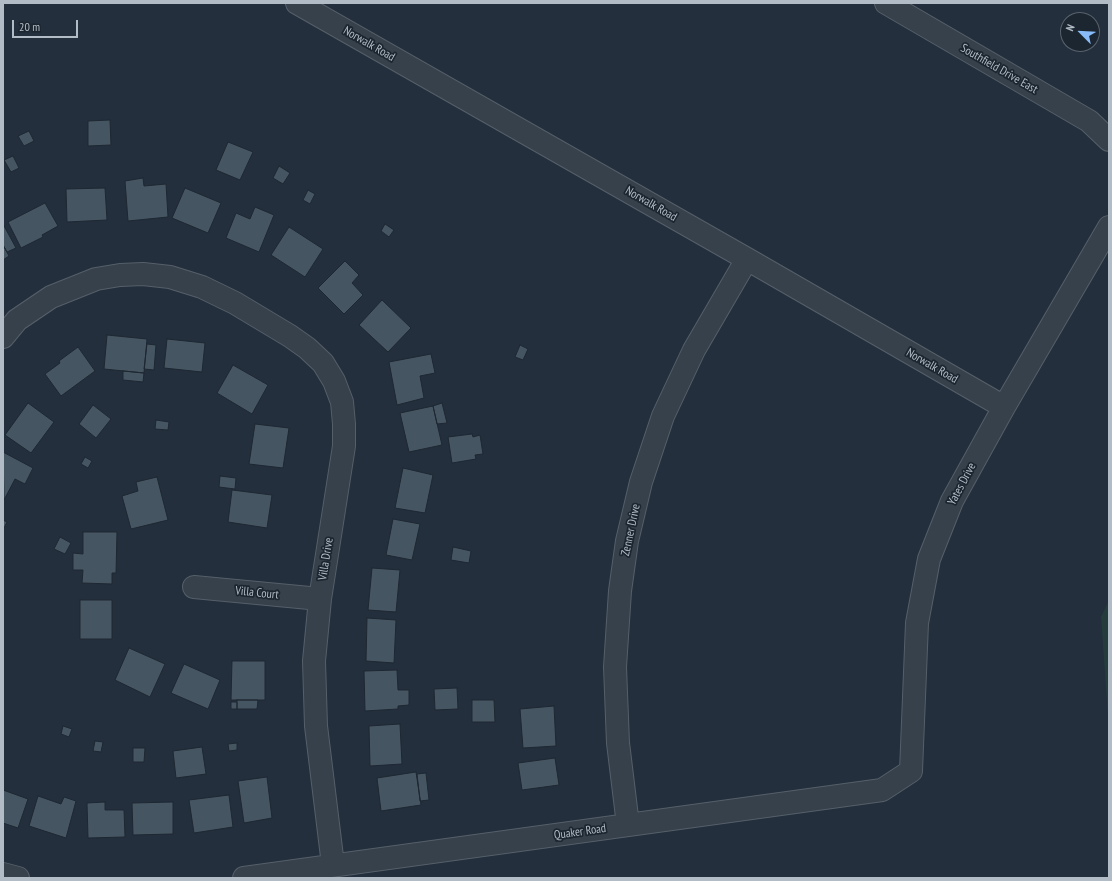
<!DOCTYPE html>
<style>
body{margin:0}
#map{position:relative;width:1112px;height:881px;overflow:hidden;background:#232f3c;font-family:"PT Sans Narrow",sans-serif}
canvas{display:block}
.frame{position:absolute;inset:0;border:4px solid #b2bcc7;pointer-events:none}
.north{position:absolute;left:1060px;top:12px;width:40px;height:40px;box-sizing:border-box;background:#1c2631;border:1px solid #58626d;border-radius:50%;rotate:294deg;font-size:11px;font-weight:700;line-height:16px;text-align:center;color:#b2bcc7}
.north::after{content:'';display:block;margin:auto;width:14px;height:18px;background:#88bbf7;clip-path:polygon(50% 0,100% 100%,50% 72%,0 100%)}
.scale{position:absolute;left:12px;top:20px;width:66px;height:18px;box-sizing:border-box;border:2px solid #b2bcc7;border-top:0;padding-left:5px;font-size:12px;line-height:14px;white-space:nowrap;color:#b2bcc7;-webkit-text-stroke:3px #1c2631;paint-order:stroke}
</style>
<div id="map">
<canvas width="1112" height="881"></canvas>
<div class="frame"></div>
<div class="north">N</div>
<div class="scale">20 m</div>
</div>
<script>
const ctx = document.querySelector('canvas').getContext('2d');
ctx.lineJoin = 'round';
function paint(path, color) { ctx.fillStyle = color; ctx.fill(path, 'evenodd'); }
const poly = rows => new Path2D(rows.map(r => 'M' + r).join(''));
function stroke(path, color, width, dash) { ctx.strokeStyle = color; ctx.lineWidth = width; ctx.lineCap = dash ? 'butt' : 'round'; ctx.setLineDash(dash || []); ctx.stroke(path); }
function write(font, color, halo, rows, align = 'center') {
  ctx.font = font + ' "PT Sans Narrow",sans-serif'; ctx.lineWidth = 3.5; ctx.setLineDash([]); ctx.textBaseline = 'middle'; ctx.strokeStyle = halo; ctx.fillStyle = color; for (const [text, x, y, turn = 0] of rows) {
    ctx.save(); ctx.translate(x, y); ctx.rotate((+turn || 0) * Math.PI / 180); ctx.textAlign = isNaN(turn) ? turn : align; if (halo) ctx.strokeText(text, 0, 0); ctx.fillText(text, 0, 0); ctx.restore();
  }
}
const green = poly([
 [1109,600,1109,730,1101,617]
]);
const building = poly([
 [110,120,111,145,88,146,88,121,110,120],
 [29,131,34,141,24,146,18,136,29,131],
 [228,142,253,152,240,180,216,170,228,142],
 [13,156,19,168,11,172,4,160,13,156],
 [279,166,290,173,283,184,273,178,279,166],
 [143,178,144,186,166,184,168,217,128,221,125,181,143,178],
 [105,188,107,220,67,222,66,189,105,188],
 [185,188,221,203,208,233,172,218,185,188],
 [308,190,315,194,310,204,303,200,308,190],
 [45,203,58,226,42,235,43,237,21,248,8,222,45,203],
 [255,207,274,215,259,252,226,238,236,213,250,219,255,207],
 [3,224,16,248,7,252,3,245,3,224],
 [385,224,394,230,389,237,381,231,385,224],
 [289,227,323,249,305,277,271,255,289,227],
 [3,245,9,256,3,260,3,245],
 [345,261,359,275,352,283,363,295,344,314,318,288,345,261],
 [382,300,411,328,388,352,359,325,382,300],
 [107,335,147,339,144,373,104,369,107,335],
 [167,339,205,343,202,372,164,368,167,339],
 [147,344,156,345,154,370,144,369,147,344],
 [520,345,528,349,523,360,515,357,520,345],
 [78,347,95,371,61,396,45,374,60,363,59,361,78,347],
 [431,354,435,373,420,376,424,398,397,405,389,362,431,354],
 [233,365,268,385,252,414,217,393,233,365],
 [123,371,144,373,143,382,123,380,123,371],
 [28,403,54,422,31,453,5,435,28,403],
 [442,403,447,423,437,424,433,406,442,403],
 [93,405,111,419,96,438,79,424,93,405],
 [433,406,442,445,409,452,400,413,433,406],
 [156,420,169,422,168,430,155,429,156,420],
 [255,424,289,428,283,468,249,464,255,424],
 [472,434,473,437,480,435,483,454,475,455,476,459,452,463,448,437,472,434],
 [3,452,33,468,25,484,15,479,4,500,3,452],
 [85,457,92,461,88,468,81,464,85,457],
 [403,468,433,475,425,513,395,508,403,468],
 [220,476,236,478,235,489,219,487,220,476],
 [157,477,168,520,131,529,122,496,138,491,136,482,157,477],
 [232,490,272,495,267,528,228,522,232,490],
 [393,519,420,524,412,560,386,555,393,519],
 [3,520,7,522,3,530,3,520],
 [83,532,117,532,116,573,112,573,112,584,82,583,83,570,73,570,73,553,83,554,83,532],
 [60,537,71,543,65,554,54,549,60,537],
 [453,547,471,551,469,563,451,560,453,547],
 [372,568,400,570,396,612,368,610,372,568],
 [80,600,112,600,112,639,80,639,80,600],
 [367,618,396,620,394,663,366,661,367,618],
 [129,648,165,664,150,697,115,680,129,648],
 [232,661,265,661,265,700,231,700,232,661],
 [184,664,220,680,208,709,171,693,184,664],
 [397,670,398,690,409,690,409,705,398,706,398,709,365,711,364,671,397,670],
 [457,688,458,709,435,710,434,689,457,688],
 [237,700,258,700,257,709,237,709,237,700],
 [472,700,494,700,495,722,472,722,472,700],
 [231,702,237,702,237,709,231,709,231,702],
 [554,706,556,746,523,748,520,709,554,706],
 [400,724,402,764,370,766,369,726,400,724],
 [63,726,72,729,69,737,61,734,63,726],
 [95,741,103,742,101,752,93,751,95,741],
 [237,743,237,750,229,751,228,744,237,743],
 [202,747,206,774,176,778,173,751,202,747],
 [133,748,145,748,144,762,133,762,133,748],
 [555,758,559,785,522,790,518,763,555,758],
 [416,772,421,805,381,811,377,778,416,772],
 [426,773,429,800,420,801,417,774,426,773],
 [267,777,272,818,244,823,238,781,267,777],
 [3,790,28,799,18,828,3,823,3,790],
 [229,795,233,827,194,833,189,800,229,795],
 [38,796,61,804,64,797,76,801,66,838,29,826,38,796],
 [105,802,105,810,124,810,125,837,88,838,87,803,105,802],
 [173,802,173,834,133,835,132,803,173,802]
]);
const street = poly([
 [297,3,747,259,1004,407],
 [886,3,1089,121,1109,140],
 [3,337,17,320,51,297,96,279,120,275,143,274,170,277,202,287,235,303,290,336,307,348,323,363,334,381,342,402,344,424,344,446,320,599,314,661,316,726,333,865],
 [194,587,320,599],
 [628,825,618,743,615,667,620,591,627,541,641,482,663,416,694,350,747,259],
 [3,874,18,878],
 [244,878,882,790,911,771,917,623,929,559,952,501,1004,407,1109,227]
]);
const streetNames = [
 ["Norwalk Road",369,44,30],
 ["Southfield Drive East",999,69,30],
 ["Norwalk Road",651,204,30],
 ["Norwalk Road",932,366,30],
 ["Yates Drive",962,484,-62],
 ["Zenner Drive",631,530,-78],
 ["Villa Drive",326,559,-81],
 ["Villa Court",257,593,6],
 ["Quaker Road",580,832,-8]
];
paint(green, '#253c3d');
paint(building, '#465562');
stroke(building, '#1e2833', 1);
stroke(street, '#555f6a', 24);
stroke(street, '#37414c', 22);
write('12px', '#b2bcc7', '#1c2631', streetNames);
</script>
